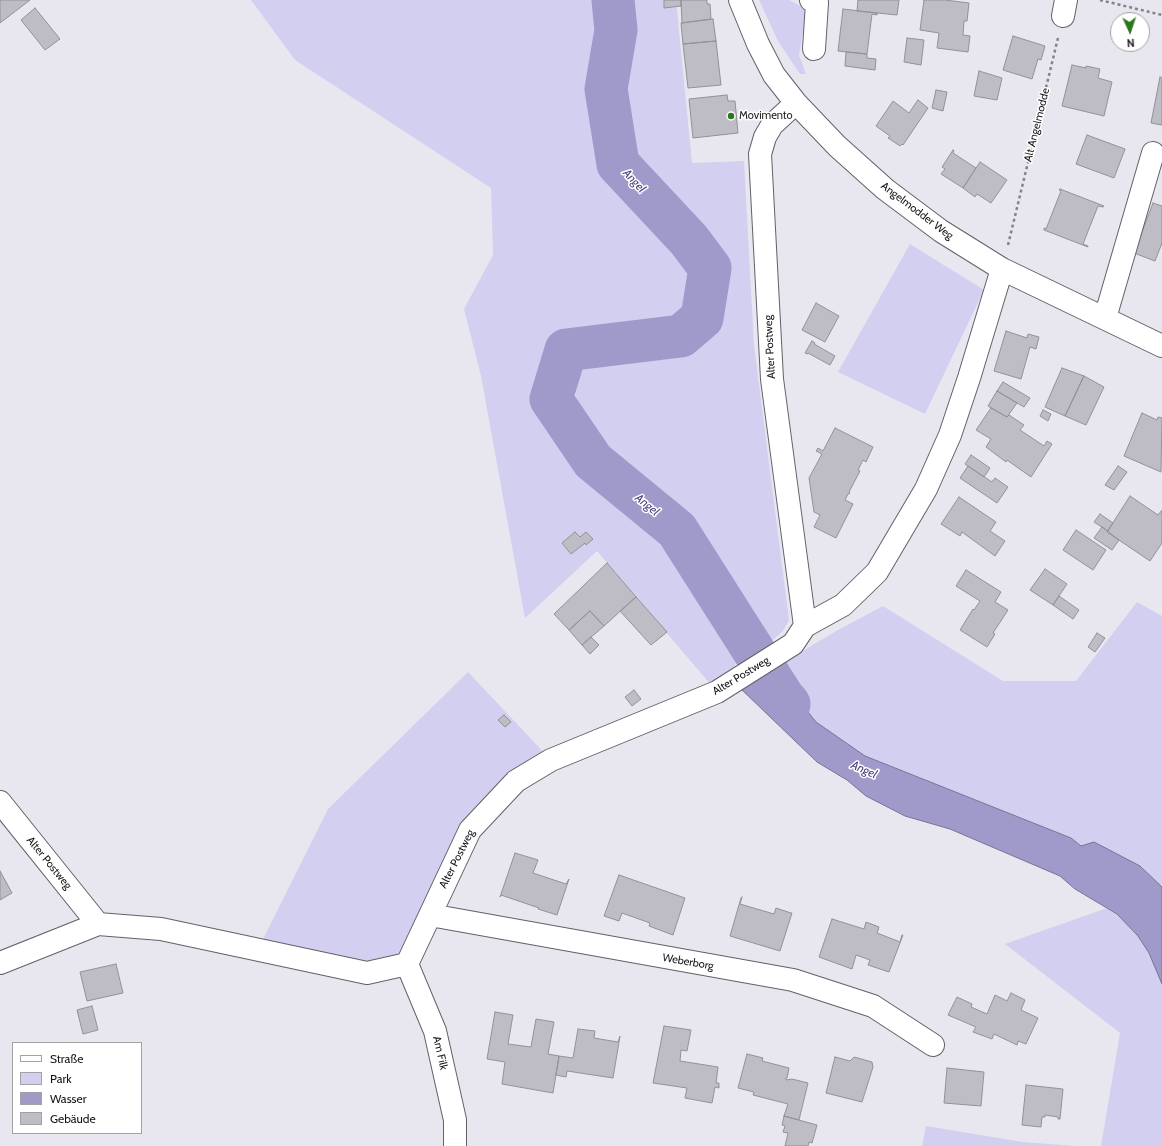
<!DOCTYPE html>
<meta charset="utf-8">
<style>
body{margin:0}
#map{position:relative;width:1162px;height:1146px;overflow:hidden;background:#e8e7f0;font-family:Cabin,sans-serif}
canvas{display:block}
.legend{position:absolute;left:12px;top:1042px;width:130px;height:92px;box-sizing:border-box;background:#fff;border:1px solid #a2a2a3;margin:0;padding:5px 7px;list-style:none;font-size:12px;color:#171619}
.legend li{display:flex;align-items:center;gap:8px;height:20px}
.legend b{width:20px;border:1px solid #a2a2a3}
.north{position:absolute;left:1110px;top:12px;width:40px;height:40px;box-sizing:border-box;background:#fff;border:1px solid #a2a2a3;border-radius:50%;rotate:177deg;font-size:11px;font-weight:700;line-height:16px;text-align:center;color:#171619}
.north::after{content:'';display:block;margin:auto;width:14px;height:18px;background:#2b771e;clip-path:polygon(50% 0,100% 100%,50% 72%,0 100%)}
</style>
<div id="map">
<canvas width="1162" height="1146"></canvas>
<ul class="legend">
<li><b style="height:5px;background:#fff"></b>Straße</li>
<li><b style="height:11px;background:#d3cff1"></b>Park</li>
<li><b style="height:11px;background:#a09acb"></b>Wasser</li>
<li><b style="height:11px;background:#bebdc6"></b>Gebäude</li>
</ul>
<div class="north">N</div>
</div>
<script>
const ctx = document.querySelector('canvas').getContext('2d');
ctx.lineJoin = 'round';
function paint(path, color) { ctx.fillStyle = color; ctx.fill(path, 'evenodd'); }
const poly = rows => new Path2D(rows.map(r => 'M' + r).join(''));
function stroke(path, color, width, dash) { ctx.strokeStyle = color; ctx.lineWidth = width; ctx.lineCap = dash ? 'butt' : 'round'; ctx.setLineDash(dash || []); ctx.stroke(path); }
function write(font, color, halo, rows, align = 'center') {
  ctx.font = font + ' Cabin,sans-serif'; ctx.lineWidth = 3; ctx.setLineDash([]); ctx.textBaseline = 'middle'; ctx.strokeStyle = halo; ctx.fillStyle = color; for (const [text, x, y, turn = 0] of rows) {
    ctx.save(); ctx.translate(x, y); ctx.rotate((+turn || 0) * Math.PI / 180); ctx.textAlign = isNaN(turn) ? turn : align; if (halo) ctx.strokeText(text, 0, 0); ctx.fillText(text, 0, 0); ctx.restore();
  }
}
const green = poly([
 [251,0,613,0,616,30,606,89,618,164,689,240,710,268,702,318,681,336,566,350,551,399,593,461,677,530,737,660,729,684,717,692,597,551,525,618,481,376,464,309,493,255,491,188,295,60],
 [618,0,676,0,692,163,744,161,754,345,789,620,783,631,768,644,691,522,653,489,606,453,576,412,575,379,585,360,682,341,707,319,714,268,691,236,626,163,611,86,621,32],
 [759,0,789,0,802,7,806,14,799,55,806,74,800,74,778,41],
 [910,244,984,290,925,414,838,372],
 [1137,602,1162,616,1162,887,1140,866,1081,846,1071,838,865,756,816,722,804,707,796,689,778,666,836,631,883,606,1003,681,1076,681],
 [468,672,551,760,470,830,407,964,367,973,258,949,328,809],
 [1107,908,1117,914,1138,936,1149,953,1162,984,1162,1146,1101,1146,1120,1033,1005,944],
 [926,1126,1023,1142,1076,1146,922,1146]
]);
const water = poly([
 [778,666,796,689,804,707,816,722,865,756,1071,838,1081,846,1094,842,1140,866,1162,887,1162,984,1149,953,1138,936,1117,914,1075,889,1060,876,950,829,905,816,866,796,847,780,817,762,741,689,778,666]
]);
const river = poly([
 [613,0,616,30,606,89,618,164,689,240,710,268,702,318,681,336,566,350,551,399,593,461,677,530,783,697,789,704]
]);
const building = poly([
 [0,0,30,0,0,23,0,0],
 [664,0,681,0,681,6,664,8,664,0],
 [681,0,707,0,707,4,710,4,711,19,682,23,681,0],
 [858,0,899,0,897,15,857,11,858,0],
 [924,0,945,0,969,3,967,21,964,21,963,35,970,36,968,52,937,48,939,33,920,30,924,0],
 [35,8,60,39,45,50,21,20,35,8],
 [843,9,877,13,877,15,872,14,867,54,838,51,843,9],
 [713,19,716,41,683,44,681,23,713,19],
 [1013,36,1045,46,1041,60,1038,59,1032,79,1003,70,1013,36],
 [907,38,924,40,921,65,904,62,907,38],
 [716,41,721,85,688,88,683,44,716,41],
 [846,52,867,54,867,58,876,59,875,70,845,66,846,52],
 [1072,65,1086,68,1086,66,1100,69,1098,78,1112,82,1104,116,1062,106,1072,65],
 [979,71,1002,78,997,100,974,96,979,71],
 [1160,77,1162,78,1162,125,1151,123,1160,77],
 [936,90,947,92,943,111,932,108,936,90],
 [727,95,728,101,735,101,738,133,693,138,689,99,727,95],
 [918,100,928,108,903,145,902,144,900,146,888,138,890,136,876,126,893,101,909,113,918,100],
 [1087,135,1125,149,1114,178,1076,164,1087,135],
 [953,150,954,151,953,153,976,168,963,188,941,174,945,169,942,167,953,150],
 [980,162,1007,180,991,203,977,194,975,197,963,188,980,162],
 [1060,189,1104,206,1103,207,1098,206,1083,244,1088,246,1088,247,1044,230,1044,228,1046,229,1061,191,1059,190,1060,189],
 [1153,203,1162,206,1162,243,1155,261,1134,253,1153,203],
 [816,303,839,316,825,342,802,330,816,303],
 [1006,331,1027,338,1028,334,1039,337,1036,349,1030,347,1021,379,994,371,1006,331],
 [812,341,815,343,814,344,835,356,830,365,808,353,808,354,805,353,812,341],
 [1062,368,1084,376,1065,416,1045,407,1062,368],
 [1084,376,1104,387,1086,425,1065,416,1084,376],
 [1003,382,1030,398,1024,407,997,391,1003,382],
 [997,391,1017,403,1007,417,988,406,997,391],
 [991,408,1007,417,1009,415,1024,425,1020,430,1044,446,1047,441,1052,444,1031,477,1007,460,1006,462,986,447,991,439,976,430,991,408],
 [1043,410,1051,414,1048,421,1040,416,1043,410],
 [1142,413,1157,420,1158,417,1162,418,1161,472,1124,456,1142,413],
 [835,428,873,447,866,462,863,460,858,470,860,471,849,492,850,493,849,494,848,494,845,500,853,504,836,538,814,527,820,515,814,512,809,478,822,454,816,451,818,448,823,451,835,428],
 [971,455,990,468,984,477,965,464,971,455],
 [968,466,992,482,995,478,1008,487,997,503,960,478,968,466],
 [1118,466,1127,472,1114,490,1105,485,1118,466],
 [1130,496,1158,515,1162,510,1162,543,1150,561,1107,532,1130,496],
 [959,497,996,522,990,531,1005,541,995,556,962,532,960,536,941,524,959,497],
 [1100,514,1113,523,1108,531,1094,522,1100,514],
 [1102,527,1119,540,1112,550,1094,538,1102,527],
 [1076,530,1106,550,1093,570,1063,550,1076,530],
 [575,532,580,537,586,532,593,539,586,545,585,543,571,554,562,543,575,532],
 [607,563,636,597,604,626,590,611,569,630,554,614,607,563],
 [1045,569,1067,584,1053,605,1030,590,1045,569],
 [966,570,1001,592,995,602,1008,610,993,633,995,634,987,647,960,630,973,609,974,610,980,601,956,586,966,570],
 [1059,596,1079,610,1073,619,1053,605,1059,596],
 [636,597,667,632,651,645,620,611,636,597],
 [590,611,604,626,582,645,569,630,590,611],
 [1097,633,1105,638,1095,652,1088,647,1097,633],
 [591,637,599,645,590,654,582,645,591,637],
 [634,690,641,699,632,706,625,697,634,690],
 [504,715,511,722,505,727,498,720,504,715],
 [515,853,538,860,533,873,566,884,569,879,557,915,538,909,539,908,501,895,500,897,515,853],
 [0,871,12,893,0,900,0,871],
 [619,875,685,898,673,935,649,926,650,923,622,913,619,921,604,916,619,875],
 [742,897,740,904,774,914,776,908,791,913,792,913,780,951,730,936,741,898,742,897],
 [832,919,864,929,866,922,879,927,877,933,900,942,902,935,903,935,889,972,868,965,870,960,856,955,852,969,819,957,832,919],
 [116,964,123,993,87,1001,80,972,116,964],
 [1011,993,1025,1000,1021,1010,1038,1018,1026,1044,1018,1041,1017,1045,994,1034,992,1039,973,1032,976,1027,948,1015,957,997,972,1004,971,1007,987,1014,995,995,1007,1001,1011,993],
 [92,1006,98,1030,83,1034,77,1010,92,1006],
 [495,1012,513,1015,508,1044,531,1047,536,1019,554,1022,548,1054,559,1056,553,1093,502,1084,505,1062,487,1059,495,1012],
 [664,1026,691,1030,687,1051,681,1050,680,1061,718,1067,716,1083,719,1083,719,1088,715,1087,712,1103,685,1098,687,1088,653,1083,664,1026],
 [578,1029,595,1031,594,1038,618,1042,620,1036,613,1078,567,1071,566,1077,556,1075,559,1056,573,1058,578,1029],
 [747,1054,763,1058,762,1061,789,1068,787,1078,786,1078,786,1080,792,1079,808,1083,799,1120,784,1116,788,1104,753,1095,754,1092,738,1088,747,1054],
 [835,1057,850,1061,854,1057,872,1062,873,1067,862,1102,826,1093,835,1057],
 [947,1068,984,1072,981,1106,944,1103,947,1068],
 [1026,1085,1063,1089,1060,1119,1058,1119,1058,1117,1045,1115,1045,1117,1042,1117,1041,1127,1022,1125,1026,1085],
 [784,1116,817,1125,812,1143,809,1142,808,1146,785,1146,788,1133,783,1132,785,1126,782,1125,784,1116]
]);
const path = poly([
 [1100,0,1162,15],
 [1008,245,1058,38]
]);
const minor = poly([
 [740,0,758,44,774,75,796,103,837,146,885,189,941,231,1002,269,1162,346],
 [811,0,817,3,814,49],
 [1063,16,1066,0],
 [1105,318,1153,153],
 [805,626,843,605,877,572,926,489,950,435,969,378,1002,269],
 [0,802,98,924],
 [430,915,793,980,873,1006,933,1045],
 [0,963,98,924,161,929,367,973,407,964,470,830,516,781,551,760,717,692,793,644,805,626,772,379,760,154,765,137,772,125,796,103],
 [407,964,435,1031,455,1120,455,1146]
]);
const markers = [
 [731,116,4,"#2b771e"]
];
const poiNames = [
 ["Movimento",739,116]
];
const streetNames = [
 ["Alt Angelmodde",1037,125,-76],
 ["Angelmodder Weg",917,211,37],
 ["Alter Postweg",770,347,-93],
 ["Alter Postweg",741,676,-31],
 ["Alter Postweg",457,859,-63],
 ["Alter Postweg",49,863,51],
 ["Weberborg",688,962,10],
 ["Am Filk",440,1053,77]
];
const waterNames = [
 ["Angel",634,181,47],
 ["Angel",647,505,39],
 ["Angel",864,770,24]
];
paint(green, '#d3cff1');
paint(water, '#a09acb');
stroke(water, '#777296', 1);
stroke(river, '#a09acb', 43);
paint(building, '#bebdc6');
stroke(building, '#919199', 1);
stroke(minor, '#626169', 24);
stroke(path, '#848389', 2.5, [3, 3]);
stroke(minor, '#fff', 22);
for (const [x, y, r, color] of markers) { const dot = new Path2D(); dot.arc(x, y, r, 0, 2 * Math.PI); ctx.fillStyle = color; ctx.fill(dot); stroke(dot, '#fff', 1.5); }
write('11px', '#171619', '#fff', poiNames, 'left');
write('11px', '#171619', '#fff', streetNames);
write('italic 12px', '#4b3e7c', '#fff', waterNames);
</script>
